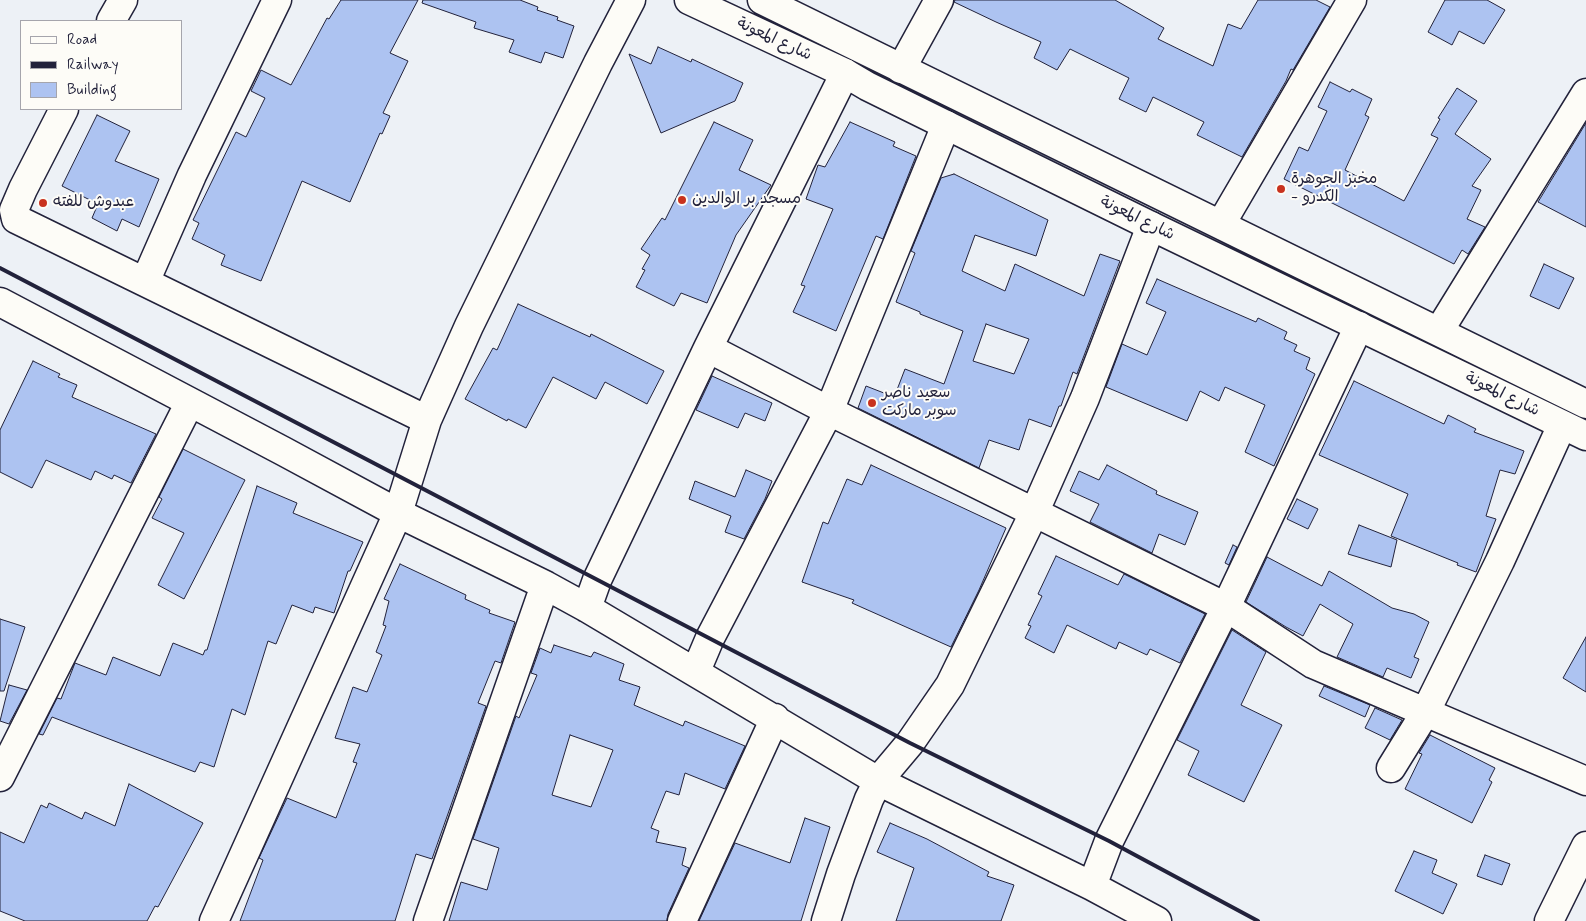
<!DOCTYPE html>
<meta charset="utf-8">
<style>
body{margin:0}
#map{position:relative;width:1586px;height:921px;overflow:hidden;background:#edf1f6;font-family:Mynerve,sans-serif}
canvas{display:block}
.legend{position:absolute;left:20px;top:20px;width:162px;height:90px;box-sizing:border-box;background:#fdfcf7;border:1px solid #a5a5ac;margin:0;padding:6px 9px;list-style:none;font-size:15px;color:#22223b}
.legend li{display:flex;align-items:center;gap:10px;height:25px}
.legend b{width:25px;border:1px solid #a5a5ac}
</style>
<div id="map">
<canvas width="1586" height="921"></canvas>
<ul class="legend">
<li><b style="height:6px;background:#fdfcf7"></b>Road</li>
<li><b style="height:6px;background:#22223b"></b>Railway</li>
<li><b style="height:14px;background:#adc3f1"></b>Building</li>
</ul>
</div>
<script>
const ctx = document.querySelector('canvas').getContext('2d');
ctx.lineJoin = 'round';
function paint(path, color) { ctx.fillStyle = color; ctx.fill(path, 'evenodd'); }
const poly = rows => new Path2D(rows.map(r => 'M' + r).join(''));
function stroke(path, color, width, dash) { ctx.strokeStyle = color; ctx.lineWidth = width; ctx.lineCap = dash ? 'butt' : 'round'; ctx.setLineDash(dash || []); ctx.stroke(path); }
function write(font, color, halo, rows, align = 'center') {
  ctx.font = font + ' Mynerve,"Playpen Sans Arabic",sans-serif'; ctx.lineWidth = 4; ctx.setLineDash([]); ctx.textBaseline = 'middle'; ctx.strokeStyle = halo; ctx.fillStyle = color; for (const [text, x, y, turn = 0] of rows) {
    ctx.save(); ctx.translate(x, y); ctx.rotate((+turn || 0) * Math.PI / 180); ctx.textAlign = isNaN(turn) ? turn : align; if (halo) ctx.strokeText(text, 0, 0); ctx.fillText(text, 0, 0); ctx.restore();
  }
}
const building = poly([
 [341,0,418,0,390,53,408,61,383,113,390,116,382,134,380,133,350,202,302,181,261,281,221,265,225,255,192,239,199,223,193,220,236,132,246,137,265,98,251,91,261,70,291,85,327,18,329,19,341,0],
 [423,0,520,0,538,7,537,10,558,17,557,20,574,26,563,58,545,52,541,63,509,52,514,40,474,28,476,22,422,3,423,0],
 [955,0,1115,0,1164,28,1158,39,1213,66,1228,24,1241,29,1258,0,1316,0,1330,7,1293,70,1291,69,1286,81,1242,157,1197,135,1204,122,1153,97,1146,112,1119,99,1129,78,1070,49,1057,70,1034,58,1041,42,996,22,954,2,955,0],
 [1445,0,1487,0,1505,10,1484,44,1459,31,1452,45,1428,32,1445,0],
 [658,47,691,62,692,59,743,83,735,101,661,133,629,54,651,64,658,47],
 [1330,82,1350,92,1352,89,1372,99,1365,115,1369,117,1345,170,1404,201,1438,138,1431,135,1440,119,1438,118,1457,88,1477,101,1455,134,1491,159,1472,186,1481,190,1467,219,1485,227,1468,254,1462,250,1454,264,1284,179,1299,147,1308,151,1327,111,1318,107,1330,82],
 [97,115,130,131,115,161,159,179,139,227,122,219,117,231,92,218,98,204,62,186,97,115],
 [714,122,753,140,739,170,771,185,736,235,707,303,681,293,674,306,636,287,645,270,642,269,650,255,641,249,662,218,665,220,714,122],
 [850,122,895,142,893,146,916,156,883,239,876,236,836,331,793,312,805,286,801,285,833,209,806,199,818,165,825,167,850,122],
 [1586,123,1586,227,1538,202,1586,123],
 [954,174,1048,220,1036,256,975,235,962,271,1005,291,1015,264,1084,296,1100,254,1120,261,1077,374,1073,372,1061,406,1059,406,1051,427,1029,419,1019,450,989,440,979,468,858,408,866,386,889,395,890,393,895,395,905,369,944,384,963,331,920,314,920,312,896,302,915,253,911,251,941,178,954,174],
 [986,324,1029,339,1014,374,973,361,986,324],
 [1544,264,1574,278,1559,309,1530,296,1544,264],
 [1157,279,1256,322,1258,318,1287,332,1284,339,1297,345,1294,351,1310,358,1306,369,1315,374,1274,466,1245,452,1265,405,1225,387,1219,401,1200,391,1187,421,1106,387,1122,344,1147,355,1166,312,1146,303,1157,279],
 [518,304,590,337,591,334,664,371,647,404,605,382,596,399,553,377,526,428,508,419,507,421,465,399,493,348,497,350,518,304],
 [33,361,60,374,58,377,77,385,72,397,156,434,131,483,114,475,112,479,95,471,91,480,46,460,32,488,0,472,0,430,33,361],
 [712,376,772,403,765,421,745,413,738,428,696,410,712,376],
 [1354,381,1444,424,1448,415,1476,429,1474,432,1524,451,1515,474,1500,470,1486,516,1496,519,1476,572,1457,565,1458,563,1391,536,1408,494,1319,455,1354,381],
 [183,449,245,480,184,599,158,585,184,533,152,518,162,499,159,497,183,449],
 [871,465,1006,528,979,590,951,647,852,603,854,600,802,582,823,522,828,524,847,479,862,485,871,465],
 [1107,465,1157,491,1156,494,1198,512,1185,545,1159,534,1152,553,1090,522,1099,504,1070,491,1079,471,1099,480,1107,465],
 [746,470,772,481,765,499,744,539,725,532,731,516,689,499,695,481,735,497,746,470],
 [257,486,297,503,293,513,363,542,350,571,348,571,334,613,315,607,313,613,292,605,276,644,268,641,245,715,232,709,214,767,200,762,195,772,52,717,43,735,39,734,57,698,61,699,75,663,106,675,113,657,160,676,173,643,203,655,205,650,207,650,257,486],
 [1297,499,1318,509,1308,529,1287,519,1297,499],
 [1359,525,1397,540,1391,567,1348,554,1359,525],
 [1233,545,1237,547,1229,565,1225,563,1233,545],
 [1056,556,1118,585,1124,574,1205,614,1180,663,1150,649,1147,655,1119,642,1116,649,1067,625,1054,653,1025,638,1031,626,1028,625,1042,596,1038,594,1056,556],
 [1267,557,1322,586,1329,571,1392,608,1414,614,1429,622,1414,657,1419,659,1411,678,1387,668,1383,677,1337,657,1353,624,1320,604,1303,636,1286,627,1246,602,1267,557],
 [400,564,466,595,465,599,490,610,489,613,515,622,501,663,495,661,478,703,486,706,432,859,416,854,395,921,240,921,263,860,259,858,287,798,336,818,357,763,353,762,360,744,335,738,353,687,367,692,382,655,376,652,386,626,383,625,389,601,384,599,400,564],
 [0,619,25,627,4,691,0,691,0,619],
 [1232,630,1266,652,1241,705,1282,725,1244,802,1188,775,1199,751,1177,740,1232,630],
 [1586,637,1586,692,1563,678,1586,637],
 [554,645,591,657,594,652,624,664,619,680,640,687,634,705,683,726,685,721,745,746,725,789,685,773,679,795,666,791,651,828,659,831,656,842,686,848,682,865,689,868,668,914,667,921,449,921,461,882,487,890,499,848,473,839,516,716,519,718,537,675,531,673,540,648,551,653,554,645],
 [570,735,613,750,591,807,552,795,570,735],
 [9,685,27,690,9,724,0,721,9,685],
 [1324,686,1370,705,1365,717,1319,696,1324,686],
 [1375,708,1402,720,1390,740,1365,728,1375,708],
 [1430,735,1495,768,1489,780,1492,782,1472,823,1405,789,1422,754,1419,753,1430,735],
 [129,784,203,823,158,907,155,906,147,921,25,921,0,911,0,832,24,843,41,805,47,808,49,803,82,819,85,812,115,826,129,784],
 [805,818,830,827,801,921,699,921,735,843,790,863,805,818],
 [890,823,927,839,989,872,987,876,1014,885,1001,921,896,921,914,868,877,852,890,823],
 [1414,851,1437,860,1432,873,1457,884,1443,914,1395,891,1414,851],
 [1485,855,1510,864,1502,885,1477,876,1485,855]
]);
const minor = poly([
 [111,21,123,0],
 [901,69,939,0],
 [64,109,23,189,14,210,16,219,427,420],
 [1221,224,1352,0],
 [145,282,192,175,277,0],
 [0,302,283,451,398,513,545,585,587,608,878,781,1092,886,1157,921],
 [1439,331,1586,93],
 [708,348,829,411,1226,607,1313,664,1586,781],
 [587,608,597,580,708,348,845,73],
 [696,671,710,638,829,411,946,125],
 [1391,768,1425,713,1500,561,1562,425],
 [0,777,190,402],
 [1092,886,1109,841,1226,607,1359,326],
 [214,921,398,513,427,420,469,326,598,63,631,0],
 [428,921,545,585],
 [682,921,775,718],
 [826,921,841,874,869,799,878,781,910,743,950,685,1035,511,1085,398,1151,226],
 [1549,921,1586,846]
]);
const trunk = poly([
 [689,0,845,73,867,86,1151,226,1586,436],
 [762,0,1586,404]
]);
const rail = poly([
 [0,268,910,743,1109,841,1258,921]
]);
const markers = [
 [1281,189,5,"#c8321e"],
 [682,200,5,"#c8321e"],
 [43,203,5,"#c8321e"],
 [872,403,5,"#c8321e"]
];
const streetNames = [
 ["شارع المعونة",774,40,25],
 ["شارع المعونة",1137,219,26],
 ["شارع المعونة",1502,395,26]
];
const poiNames = [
 ["مخبز الجوهرة",1291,180],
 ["- الكدرو",1291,198],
 ["مسجد بر الوالدين",692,200],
 ["عبدوش للفته",53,203],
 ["سعيد ناصر",882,394],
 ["سوبر ماركت",882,412]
];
paint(building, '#adc3f1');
stroke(building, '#22223b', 1);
stroke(minor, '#22223b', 31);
stroke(trunk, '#22223b', 31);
stroke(minor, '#fdfcf7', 28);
stroke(trunk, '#fdfcf7', 28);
stroke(rail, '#22223b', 4);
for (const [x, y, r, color] of markers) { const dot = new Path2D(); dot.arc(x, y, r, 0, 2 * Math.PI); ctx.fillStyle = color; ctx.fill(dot); stroke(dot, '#fdfcf7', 2); }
write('16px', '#22223b', '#fdfcf7', streetNames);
write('16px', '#22223b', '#fdfcf7', poiNames, 'left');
</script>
